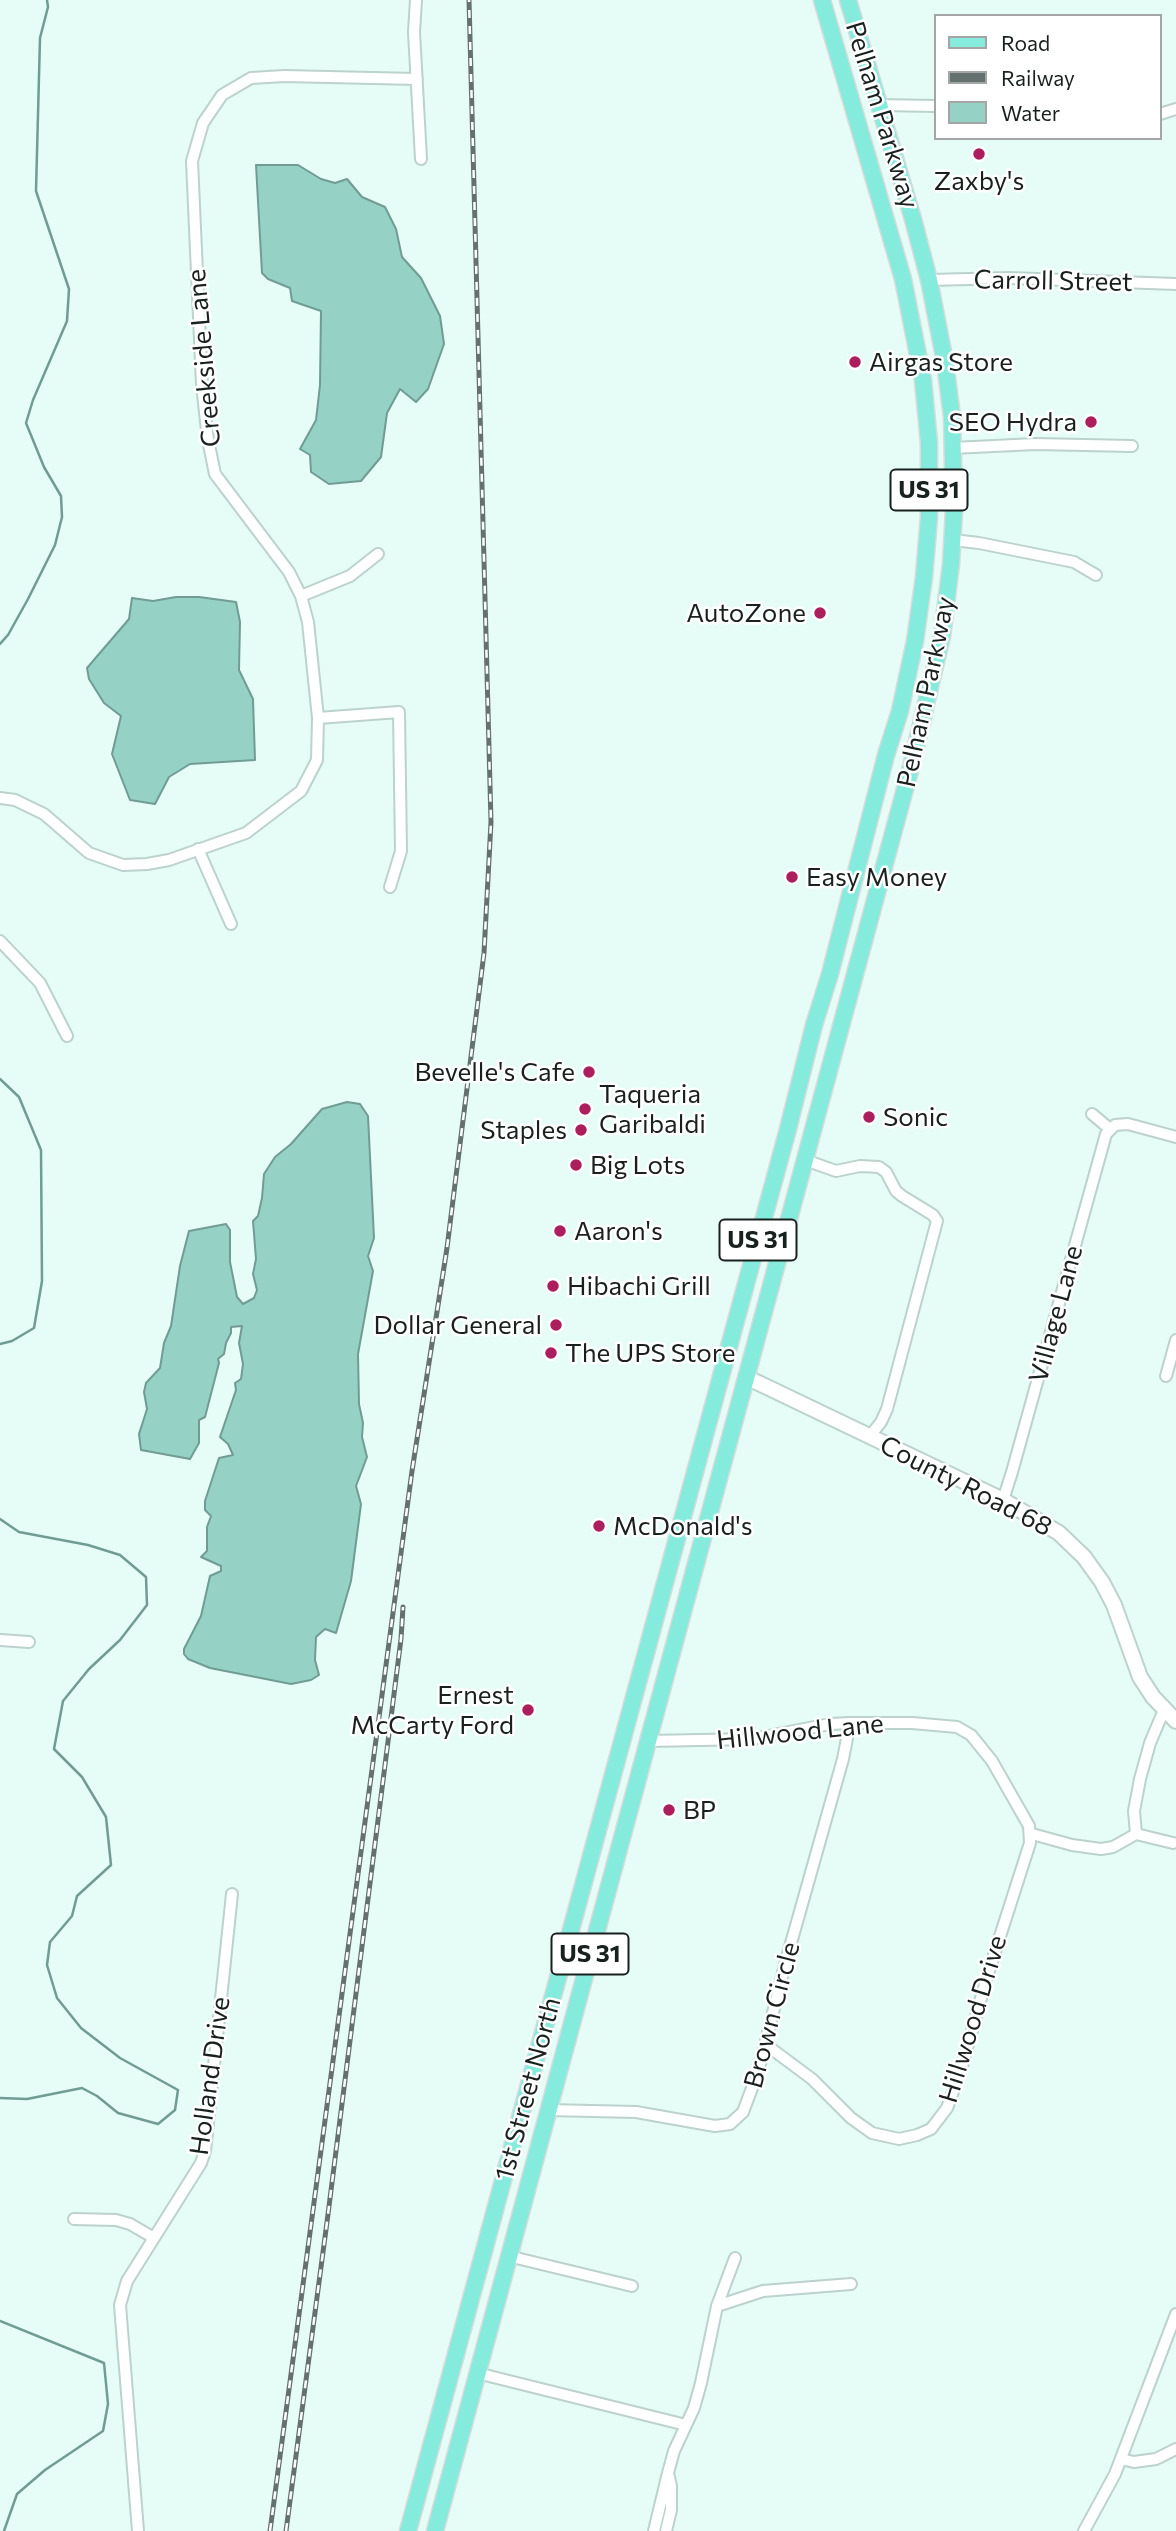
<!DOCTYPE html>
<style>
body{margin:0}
#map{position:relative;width:1176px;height:2531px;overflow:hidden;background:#e6fcf7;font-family:Commissioner,sans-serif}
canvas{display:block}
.legend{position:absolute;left:934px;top:14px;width:228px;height:126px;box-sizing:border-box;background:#fff;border:2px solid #a3a6a5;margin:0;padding:9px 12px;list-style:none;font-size:21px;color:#19211f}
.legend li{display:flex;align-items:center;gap:14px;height:35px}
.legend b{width:35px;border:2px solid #a3a6a5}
</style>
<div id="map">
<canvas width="1176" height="2531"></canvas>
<ul class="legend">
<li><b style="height:9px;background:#85ebdc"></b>Road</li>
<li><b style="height:9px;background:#64716e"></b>Railway</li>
<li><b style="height:19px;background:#96d1c6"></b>Water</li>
</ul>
</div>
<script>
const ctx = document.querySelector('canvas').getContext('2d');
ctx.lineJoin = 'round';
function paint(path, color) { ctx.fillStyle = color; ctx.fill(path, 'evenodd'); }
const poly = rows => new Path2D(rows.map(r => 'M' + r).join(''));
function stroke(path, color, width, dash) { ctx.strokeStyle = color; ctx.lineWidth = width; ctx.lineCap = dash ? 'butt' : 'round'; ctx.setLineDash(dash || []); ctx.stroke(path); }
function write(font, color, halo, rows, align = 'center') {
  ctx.font = font + ' Commissioner,sans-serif'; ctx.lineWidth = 5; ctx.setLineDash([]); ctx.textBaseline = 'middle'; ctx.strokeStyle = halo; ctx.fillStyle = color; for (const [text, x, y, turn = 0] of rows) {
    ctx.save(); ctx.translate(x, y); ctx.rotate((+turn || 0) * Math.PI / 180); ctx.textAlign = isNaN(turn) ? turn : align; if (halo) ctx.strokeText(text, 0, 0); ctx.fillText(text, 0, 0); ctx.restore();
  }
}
const water = poly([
 [256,165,298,165,321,179,335,183,347,179,362,197,385,207,396,229,402,257,421,278,440,316,444,344,428,389,416,402,400,389,387,413,381,457,361,481,329,484,311,472,310,455,300,449,316,420,320,385,321,311,292,301,290,288,268,279,262,273,256,165],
 [176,597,199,597,236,602,240,622,239,670,253,699,255,760,190,764,169,777,155,804,130,800,112,754,121,716,104,703,89,679,87,668,129,619,132,598,153,601,176,597],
 [347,1102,360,1104,368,1116,374,1238,368,1256,373,1271,358,1354,359,1404,363,1423,362,1437,367,1457,356,1486,361,1504,351,1581,336,1633,325,1629,316,1637,315,1660,319,1675,311,1680,291,1684,210,1668,188,1659,184,1654,184,1649,201,1616,210,1576,221,1571,221,1566,201,1557,207,1551,207,1527,211,1516,205,1510,205,1501,219,1458,233,1455,228,1444,220,1437,236,1390,235,1383,241,1379,243,1364,239,1343,242,1326,231,1327,231,1333,226,1343,224,1354,218,1359,219,1363,205,1417,199,1420,199,1443,190,1459,141,1450,139,1434,147,1409,144,1392,146,1383,160,1368,164,1343,171,1326,180,1266,189,1231,226,1224,230,1230,230,1262,237,1297,243,1304,254,1298,257,1290,253,1274,256,1259,253,1221,258,1216,262,1198,264,1174,275,1157,291,1144,322,1109,347,1102]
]);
const stream = poly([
 [0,644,8,635,28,599,55,545,62,517,61,496,44,467,26,423,33,400,67,321,69,289,36,191,40,38,48,7,47,0],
 [0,1079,19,1097,41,1150,42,1281,34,1328,12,1341,0,1344],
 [0,1519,19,1532,88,1545,120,1555,146,1577,147,1605,120,1640,89,1669,63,1701,54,1749,82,1777,106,1817,111,1865,77,1896,72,1916,50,1942,47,1965,57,1998,81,2028,120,2058,178,2090,175,2110,158,2124,118,2113,97,2096,82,2088,27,2099,0,2098],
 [0,2321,104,2363,108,2404,103,2431,45,2470,17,2494,4,2531]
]);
const street = poly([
 [416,0,414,32,421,159],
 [879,105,936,106],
 [1160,114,1176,109],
 [929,280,1009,278,1176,284],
 [953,448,1035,444,1132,446],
 [953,540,979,543,1074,562,1096,575],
 [301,596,350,576,378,554],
 [318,718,399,712,401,851,390,887],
 [0,798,15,800,44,814,89,853,123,865,147,864,169,860,246,833,301,791,317,760,318,718,308,622,301,596,289,572,215,474,208,440,202,385,192,161,203,123,222,95,251,78,284,76,417,79],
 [198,849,231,924],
 [0,941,40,983,67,1036],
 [1092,1114,1110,1129],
 [805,1160,836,1171,860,1166,879,1167,886,1172,896,1191,902,1196,933,1215,937,1221,887,1409,881,1422,870,1436],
 [1166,1376,1176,1340],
 [1003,1500,1012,1472,1106,1134,1115,1125,1128,1124,1176,1137],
 [0,1640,29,1642],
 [648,1741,752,1739,830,1724,850,1723,912,1723,957,1727,971,1735,992,1761,1029,1826,1030,1843,986,1980,961,2070,947,2108,931,2129,917,2135,899,2139,872,2133,851,2118,812,2079,765,2044],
 [1032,1834,1072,1845,1101,1849,1113,1847,1136,1834],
 [1136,1834,1134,1811,1140,1779,1150,1743,1164,1710],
 [1136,1834,1173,1843],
 [548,2110,636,2112,715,2126,730,2124,743,2112,758,2072,786,1961,843,1759,850,1723],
 [74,2219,116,2220,130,2224,154,2238],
 [508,2256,632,2286],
 [717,2306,763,2291,851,2284],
 [477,2373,686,2425],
 [1121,2459,1134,2462,1156,2459,1176,2449],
 [668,2473,674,2451,694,2408,701,2383,717,2306,735,2258],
 [138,2531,120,2305,127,2281,201,2163,205,2151,232,1894],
 [654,2531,668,2473,671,2486,671,2510,666,2531],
 [1084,2531,1115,2474,1176,2314]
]);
const secondary = poly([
 [746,1377,1003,1500,1059,1533,1084,1557,1102,1582,1114,1605,1140,1677,1153,1697,1176,1721]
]);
const primary = poly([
 [408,2531,788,1129,814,1025,830,974,886,755,900,711,915,641,924,577,929,517,929,443,923,380,903,279,822,0],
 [435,2531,912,763,942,636,951,564,954,510,952,417,945,362,929,280,913,219,848,0]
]);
const rail = poly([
 [270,2531,412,1471,447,1248,484,953,491,822,469,0],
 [286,2531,327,2222,401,1639,403,1607]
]);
const markers = [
 [979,154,7,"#ac1f5c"],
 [855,362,7,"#ac1f5c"],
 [1091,422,7,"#ac1f5c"],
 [820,613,7,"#ac1f5c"],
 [792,877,7,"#ac1f5c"],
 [589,1072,7,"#ac1f5c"],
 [585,1109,7,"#ac1f5c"],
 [869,1117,7,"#ac1f5c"],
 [581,1130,7,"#ac1f5c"],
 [576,1165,7,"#ac1f5c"],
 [560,1231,7,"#ac1f5c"],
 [553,1286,7,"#ac1f5c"],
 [556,1325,7,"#ac1f5c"],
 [551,1353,7,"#ac1f5c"],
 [599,1526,7,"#ac1f5c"],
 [528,1710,7,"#ac1f5c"],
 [669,1810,7,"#ac1f5c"]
];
const shields = [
 [929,490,77],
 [758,1240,77],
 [590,1954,77]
];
const shieldNames = [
 ["US 31",929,490],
 ["US 31",758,1240],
 ["US 31",590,1954]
];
const streetNames = [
 ["Pelham Parkway",882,115,73],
 ["Carroll Street",1053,281,1],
 ["Creekside Lane",204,358,-95],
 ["Pelham Parkway",926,692,-78],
 ["Village Lane",1056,1314,-75],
 ["County Road 68",966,1486,27],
 ["Hillwood Lane",800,1732,-6],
 ["Brown Circle",772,2015,-75],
 ["Hillwood Drive",973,2019,-73],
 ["Holland Drive",210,2076,-82],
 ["1st Street North",528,2089,-75]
];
const poiNames = [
 ["Zaxby's",979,181,"center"],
 ["Airgas Store",869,362],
 ["SEO Hydra",1077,422,"right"],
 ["AutoZone",806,613,"right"],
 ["Easy Money",806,877],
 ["Bevelle's Cafe",575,1072,"right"],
 ["Taqueria",599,1094],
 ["Garibaldi",599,1124],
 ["Sonic",883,1117],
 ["Staples",567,1130,"right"],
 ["Big Lots",590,1165],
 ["Aaron's",574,1231],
 ["Hibachi Grill",567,1286],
 ["Dollar General",542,1325,"right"],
 ["The UPS Store",565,1353],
 ["McDonald's",613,1526],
 ["Ernest",514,1695,"right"],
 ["McCarty Ford",514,1725,"right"],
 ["BP",683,1810]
];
paint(water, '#96d1c6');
stroke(water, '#709c94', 2);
stroke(stream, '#709c94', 2.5);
stroke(street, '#bcd2cd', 14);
stroke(secondary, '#bcd2cd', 18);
stroke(primary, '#dadbdb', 19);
stroke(street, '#fff', 10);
stroke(secondary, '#fff', 14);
stroke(primary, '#85ebdc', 16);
stroke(rail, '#64716e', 5);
stroke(rail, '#fff', 2.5, [8]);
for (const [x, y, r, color] of markers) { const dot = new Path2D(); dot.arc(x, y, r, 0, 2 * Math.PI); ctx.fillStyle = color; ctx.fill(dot); stroke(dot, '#fff', 2.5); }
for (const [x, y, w] of shields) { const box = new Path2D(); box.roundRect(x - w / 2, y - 20.5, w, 41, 5); ctx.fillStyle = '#fff'; ctx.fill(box); stroke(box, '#19211f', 2); }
write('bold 24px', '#19211f', null, shieldNames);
write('26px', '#19211f', '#fff', streetNames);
write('26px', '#19211f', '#fff', poiNames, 'left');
</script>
